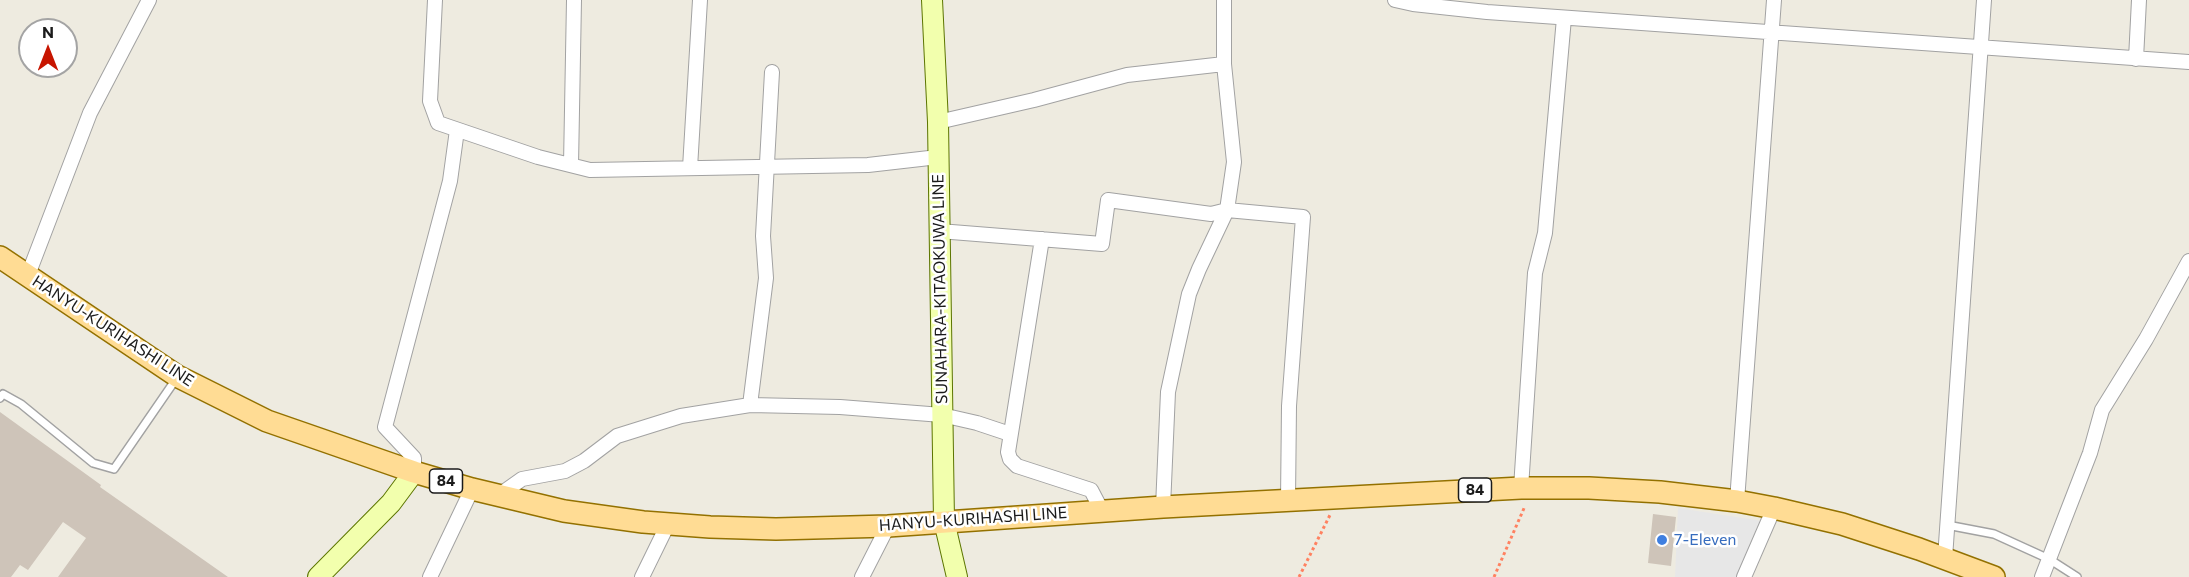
<!DOCTYPE html>
<style>
body{margin:0}
#map{position:relative;width:2189px;height:577px;overflow:hidden;background:#eeebe0;font-family:Commissioner,sans-serif}
canvas{display:block}
.north{position:absolute;left:18px;top:18px;width:60px;height:60px;box-sizing:border-box;background:#fff;border:2px solid #a4a4a4;border-radius:50%;rotate:0deg;font-size:16px;font-weight:700;line-height:24px;text-align:center;color:#1b1b1b}
.north::after{content:'';display:block;margin:auto;width:21px;height:27px;background:#c71500;clip-path:polygon(50% 0,100% 100%,50% 72%,0 100%)}
</style>
<div id="map">
<canvas width="2189" height="577"></canvas>
<div class="north">N</div>
</div>
<script>
const ctx = document.querySelector('canvas').getContext('2d');
ctx.lineJoin = 'round';
function paint(path, color) { ctx.fillStyle = color; ctx.fill(path, 'evenodd'); }
const poly = rows => new Path2D(rows.map(r => 'M' + r).join(''));
function stroke(path, color, width, dash) { ctx.strokeStyle = color; ctx.lineWidth = width; ctx.lineCap = dash ? 'butt' : 'round'; ctx.setLineDash(dash || []); ctx.stroke(path); }
function write(font, color, halo, rows, align = 'center') {
  ctx.font = font + ' Commissioner,sans-serif'; ctx.lineWidth = 5; ctx.setLineDash([]); ctx.textBaseline = 'middle'; ctx.strokeStyle = halo; ctx.fillStyle = color; for (const [text, x, y, turn = 0] of rows) {
    ctx.save(); ctx.translate(x, y); ctx.rotate((+turn || 0) * Math.PI / 180); ctx.textAlign = isNaN(turn) ? turn : align; if (halo) ctx.strokeText(text, 0, 0); ctx.fillText(text, 0, 0); ctx.restore();
  }
}
const parking = poly([
 [1678,508,1762,521,1738,577,1675,577]
]);
const building = poly([
 [0,412,101,485,100,487,228,577,58,577,86,538,63,522,28,570,20,565,11,577,0,577],
 [1653,514,1676,517,1671,566,1648,563]
]);
const path = poly([
 [1299,577,1330,515],
 [1494,577,1525,506]
]);
const lane = poly([
 [0,398,3,394,21,404,93,463,114,469,176,379],
 [1947,525,1994,534,2049,559,2077,577]
]);
const street = poly([
 [435,0,430,101,438,123,538,157,590,170,868,165,938,157],
 [1395,0,1413,4,1487,12,2189,62],
 [2136,59,2139,0],
 [938,122,1034,100,1127,75,1224,64],
 [571,165,574,0],
 [690,168,700,0],
 [939,231,1102,244,1108,200,1211,214,1227,210,1303,217,1289,406,1288,500],
 [1042,239,1008,452,1010,459,1017,466,1091,490,1102,511],
 [28,275,90,113,149,0],
 [750,405,766,278,763,236,772,72],
 [414,472,414,458,385,427,450,181,457,130],
 [1521,488,1535,273,1545,233,1564,18],
 [498,496,522,479,565,471,584,461,617,436,681,416,750,405,840,407,942,415,977,423,1010,434],
 [1737,501,1774,0],
 [1163,507,1168,392,1189,294,1199,269,1227,210,1234,162,1224,64,1224,0],
 [1945,558,1984,0],
 [430,577,472,489],
 [642,577,668,524],
 [862,577,888,526],
 [1744,577,1774,508],
 [2042,577,2090,453,2102,410,2146,339,2189,261]
]);
const secondary = poly([
 [932,0,938,122,944,521,957,577],
 [318,577,391,503,414,472]
]);
const primary = poly([
 [0,257,177,376,267,421,414,472,472,489,564,511,643,522,710,527,776,529,888,526,1163,507,1521,488,1589,488,1660,492,1737,501,1774,508,1842,524,1919,549,1994,577]
]);
const markers = [
 [1662,540,6,"#3f7fe0"]
];
const shields = [
 [446,481,33],
 [1475,490,33]
];
const shieldNames = [
 ["84",446,481],
 ["84",1475,490]
];
const streetNames = [
 ["SUNAHARA-KITAOKUWA LINE",940,289,-91],
 ["HANYU-KURIHASHI LINE",113,331,33],
 ["HANYU-KURIHASHI LINE",973,519,-4]
];
const shopNames = [
 ["7-Eleven",1674,540]
];
paint(parking, '#e7e7e7');
paint(building, '#cec4b9');
stroke(lane, '#a2a2a2', 10);
stroke(street, '#a2a2a2', 16);
stroke(secondary, '#5c7500', 22);
stroke(primary, '#937100', 24);
stroke(path, '#ff8160', 3, [3, 3]);
stroke(lane, '#fff', 7);
stroke(street, '#fff', 14);
stroke(secondary, '#f2ffad', 20);
stroke(primary, '#ffdc94', 21);
for (const [x, y, r, color] of markers) { const dot = new Path2D(); dot.arc(x, y, r, 0, 2 * Math.PI); ctx.fillStyle = color; ctx.fill(dot); stroke(dot, '#fff', 2); }
for (const [x, y, w] of shields) { const box = new Path2D(); box.roundRect(x - w / 2, y - 12, w, 24, 4.5); ctx.fillStyle = '#fff'; ctx.fill(box); stroke(box, '#1b1b1b', 1.5); }
write('bold 15px', '#1b1b1b', null, shieldNames);
write('16px', '#1b1b1b', '#fff', streetNames);
write('16px', '#366cbe', '#fff', shopNames, 'left');
</script>
